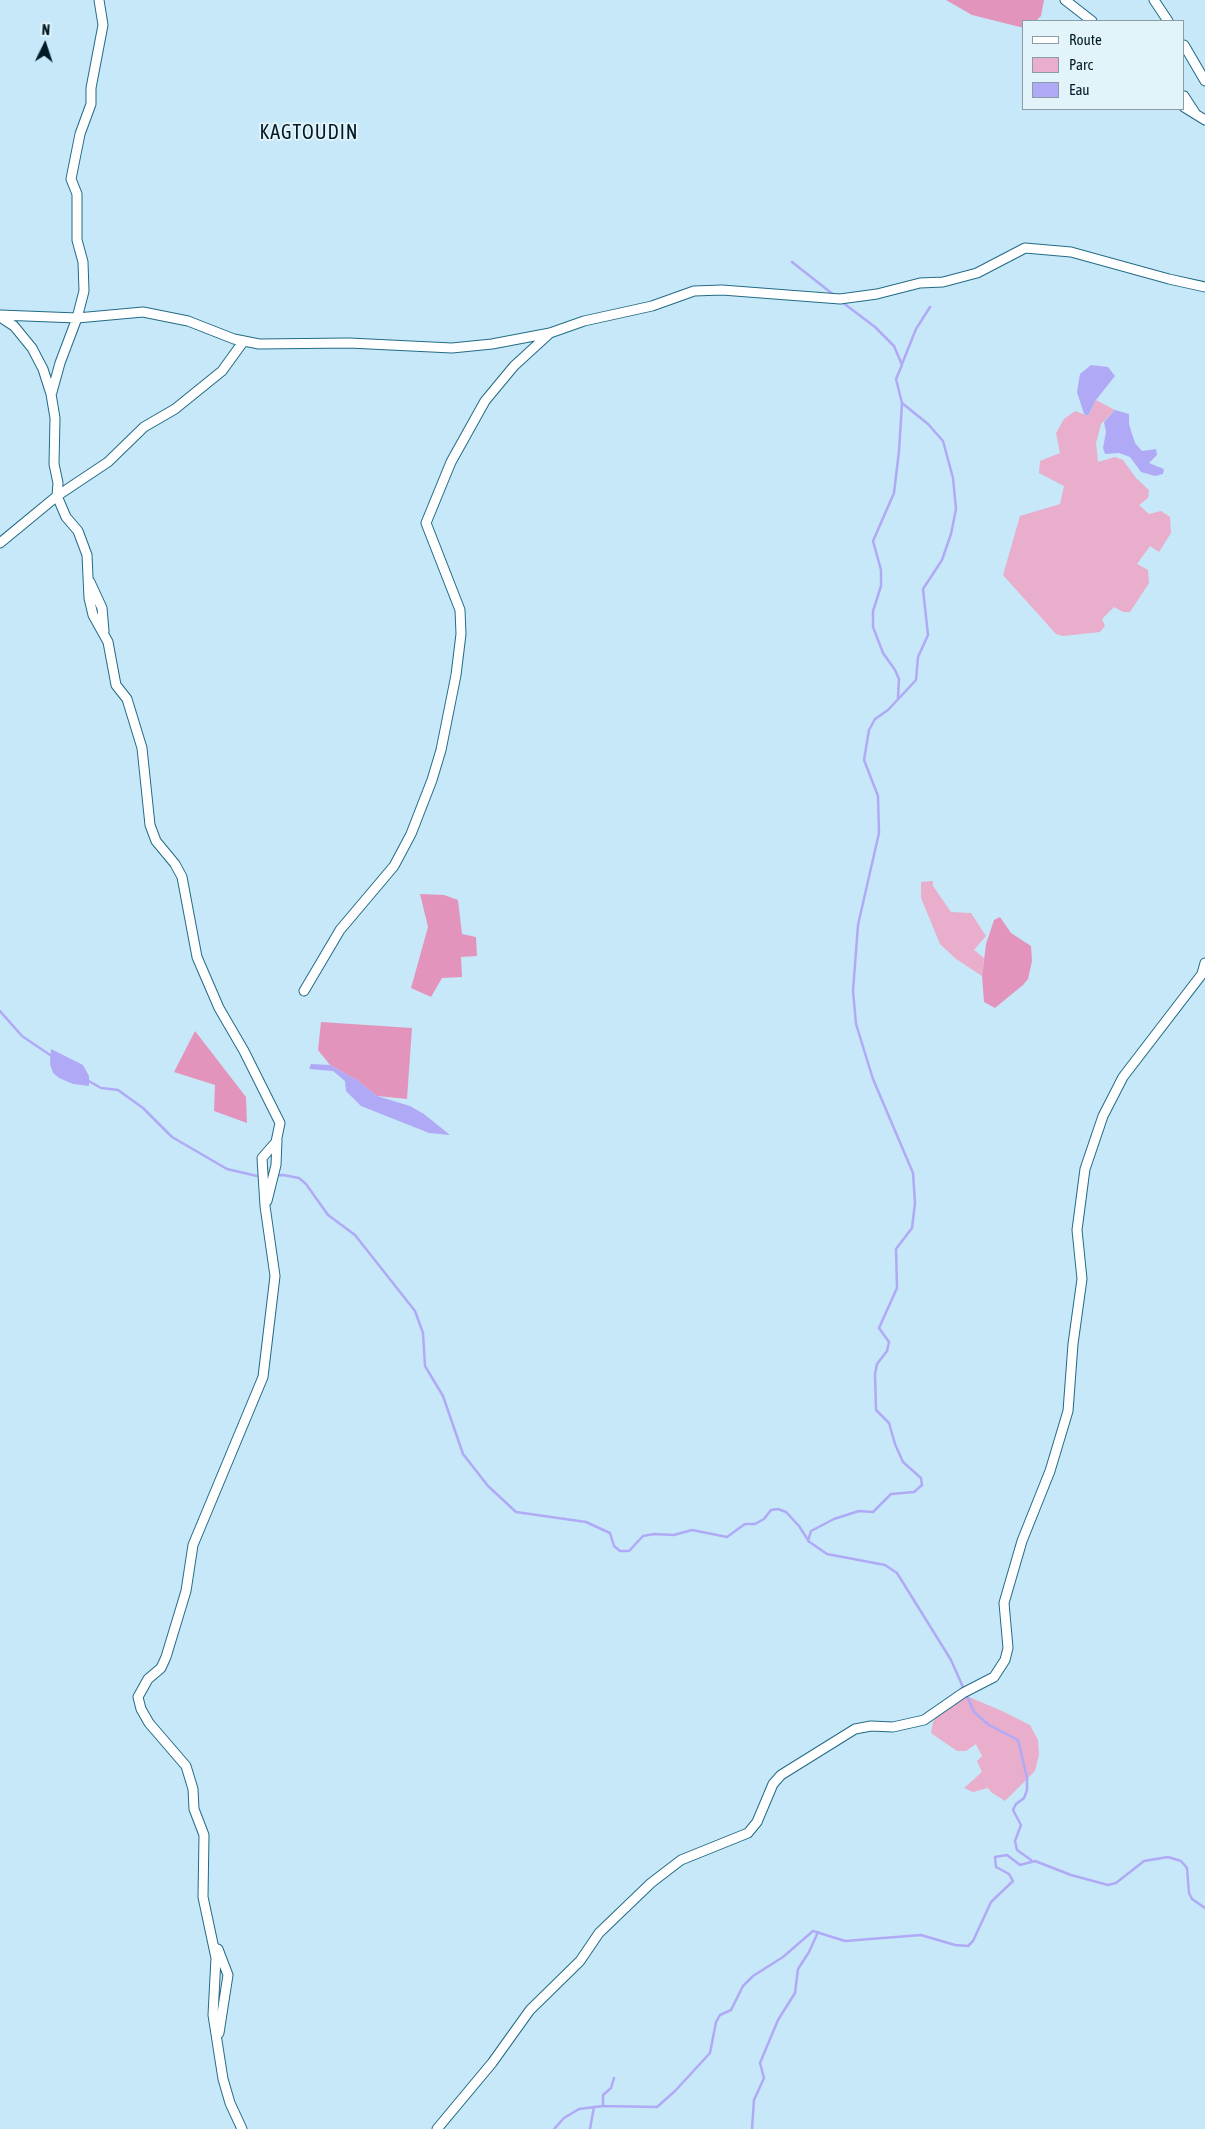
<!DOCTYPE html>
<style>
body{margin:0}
#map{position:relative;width:1205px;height:2129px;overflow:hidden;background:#c7e8f8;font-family:"Asap Condensed",sans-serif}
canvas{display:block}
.legend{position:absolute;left:1022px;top:20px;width:162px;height:90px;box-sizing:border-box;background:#e2f3fa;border:1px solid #889da5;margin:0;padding:6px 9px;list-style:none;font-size:15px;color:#001b26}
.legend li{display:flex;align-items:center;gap:10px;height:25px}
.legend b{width:25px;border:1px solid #889da5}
.north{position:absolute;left:20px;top:20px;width:50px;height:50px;-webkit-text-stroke:4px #e2f3fa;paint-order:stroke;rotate:4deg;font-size:14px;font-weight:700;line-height:20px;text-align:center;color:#001b26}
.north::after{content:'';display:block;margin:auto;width:18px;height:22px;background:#001b26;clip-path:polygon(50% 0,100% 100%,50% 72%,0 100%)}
</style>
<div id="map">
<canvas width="1205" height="2129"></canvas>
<ul class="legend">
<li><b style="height:6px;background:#fff"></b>Route</li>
<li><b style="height:14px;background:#e8aecb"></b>Parc</li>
<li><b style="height:14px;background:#b0aaf6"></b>Eau</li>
</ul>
<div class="north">N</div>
</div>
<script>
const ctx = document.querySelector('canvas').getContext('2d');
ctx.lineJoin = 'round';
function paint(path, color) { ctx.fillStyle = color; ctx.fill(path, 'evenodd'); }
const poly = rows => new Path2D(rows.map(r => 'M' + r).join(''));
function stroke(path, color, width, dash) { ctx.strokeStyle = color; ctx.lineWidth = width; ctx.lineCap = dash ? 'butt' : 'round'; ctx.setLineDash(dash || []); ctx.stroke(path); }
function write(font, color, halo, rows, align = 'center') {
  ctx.font = font + ' "Asap Condensed",sans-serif'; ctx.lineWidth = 4; ctx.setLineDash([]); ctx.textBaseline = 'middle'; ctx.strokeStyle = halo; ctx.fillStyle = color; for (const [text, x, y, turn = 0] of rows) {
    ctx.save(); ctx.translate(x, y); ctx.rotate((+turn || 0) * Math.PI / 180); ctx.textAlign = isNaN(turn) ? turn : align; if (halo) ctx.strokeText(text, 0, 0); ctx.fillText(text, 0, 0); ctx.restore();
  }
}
const green = poly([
 [1096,400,1115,410,1101,424,1096,443,1098,462,1115,457,1123,460,1136,478,1149,490,1148,498,1139,505,1149,514,1161,511,1170,517,1171,533,1159,552,1150,546,1137,564,1148,570,1149,583,1130,612,1123,612,1114,607,1102,619,1105,626,1100,632,1063,636,1056,634,1003,575,1020,516,1060,504,1064,486,1039,473,1040,461,1060,453,1056,433,1064,419,1075,411,1088,416],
 [933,881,933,886,951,912,971,913,986,936,974,950,984,958,982,976,956,959,940,944,921,898,921,882],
 [962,1694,1002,1711,1030,1725,1038,1740,1039,1755,1035,1771,1005,1801,991,1792,988,1788,973,1792,964,1788,982,1772,977,1761,982,1756,976,1744,966,1751,957,1751,931,1733,933,1722,937,1716]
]);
const forest = poly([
 [946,0,1044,0,1041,16,1036,21,1024,21,1024,28,972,15],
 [420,894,444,895,458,900,462,934,476,937,477,956,461,957,462,977,442,978,431,997,411,988,428,927],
 [1000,917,1011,933,1031,946,1032,961,1028,979,1023,985,995,1008,984,1002,982,976,986,944,994,920],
 [321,1022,412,1028,407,1099,377,1096,357,1080,330,1065,318,1050],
 [195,1031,246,1097,247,1123,214,1111,215,1085,174,1072]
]);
const water = poly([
 [1091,365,1108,367,1115,376,1096,400,1088,416,1084,414,1077,392,1080,374],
 [1115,410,1129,414,1129,424,1135,443,1142,451,1156,449,1157,455,1149,463,1164,469,1163,474,1155,476,1141,472,1130,457,1119,453,1105,454,1103,448,1106,432,1104,422],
 [51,1049,83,1065,89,1076,89,1086,73,1084,59,1078,53,1073,50,1064],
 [311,1064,330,1065,357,1080,377,1096,410,1106,424,1114,450,1135,429,1133,361,1106,346,1091,345,1081,333,1071,309,1069]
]);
const stream = poly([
 [792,262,834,295],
 [842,302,875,327,894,346,902,365,896,379,902,403,928,424,943,441,953,478,956,509,951,534,942,560,923,589,928,635,918,657,916,680,888,710,875,719,869,730,864,760,878,796,879,833,858,925,853,991,856,1024,873,1079,913,1173,915,1203,912,1228,896,1249,897,1288,879,1328,889,1342,887,1351,877,1364,875,1374,876,1410,889,1423,895,1444,903,1462,921,1478,922,1485,914,1492,891,1494,873,1512,859,1511,834,1519,811,1531,808,1541,827,1554,885,1565,897,1573,951,1660,974,1712,989,1725,1018,1740,1027,1778,1027,1790,1024,1798,1016,1804,1013,1810,1021,1825,1015,1841,1017,1850,1031,1860],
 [902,364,916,329,930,307],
 [898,698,899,679,895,670,883,653,873,627,873,611,881,586,881,570,873,541,894,493,899,451,902,403],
 [0,1011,22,1036,53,1057],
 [87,1080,101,1088,118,1090,143,1108,172,1137,227,1169,257,1176,283,1175,299,1178,306,1184,328,1215,355,1235,415,1311,423,1333,425,1366,443,1396,463,1454,488,1486,516,1512,586,1522,610,1533,614,1546,620,1551,629,1551,643,1536,654,1534,674,1535,692,1530,727,1537,745,1524,755,1524,764,1519,771,1510,778,1509,786,1512,799,1526,808,1540],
 [603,2106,603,2095,611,2088,614,2078],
 [554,2129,564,2118,579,2109,603,2106,657,2107,675,2091,710,2053,716,2022,720,2015,731,2010,743,1986,753,1976,783,1957,813,1931,845,1941,921,1935,955,1945,968,1946,973,1941,991,1902,1013,1881,1009,1874,996,1867,995,1857,1007,1855,1020,1865,1035,1861,1071,1875,1108,1885,1116,1883,1144,1861,1168,1857,1181,1861,1187,1868,1189,1893,1192,1899,1205,1908],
 [590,2129,594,2107],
 [752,2129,754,2100,764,2078,760,2063,778,2020,795,1993,798,1969,809,1952,818,1932]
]);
const minor = poly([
 [1065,0,1092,21],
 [1154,0,1168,21],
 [1184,45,1205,81],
 [1184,96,1195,113],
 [1184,107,1205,120],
 [0,315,77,318,143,312,188,321,234,339,259,344,349,343,452,348,492,344,550,333,584,321,652,306,694,291,722,290,840,299,877,294,920,283,943,282,977,273,1025,248,1071,252,1169,279,1205,287],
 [0,317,14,326,32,348,43,369,51,394,55,418,54,464,58,483,57,496,66,517,78,531,87,555,89,598,93,615,108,642,116,685,127,699,142,748,150,825,156,841,175,864,182,877,197,957,219,1008,244,1051,280,1123,276,1142,262,1158,265,1206,275,1276,263,1377,193,1545,186,1591,166,1657,161,1668,148,1679,138,1697,141,1709,149,1723,186,1766,193,1789,194,1809,204,1835,203,1897,216,1958,213,2015,223,2079,230,2103,242,2129],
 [52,392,60,363,77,318,84,291,83,262,77,240,77,194,71,179,80,134,91,104,91,88,103,25,99,0],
 [0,543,57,496,108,462,144,427,175,409,222,371,243,342],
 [90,582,102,608,104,631],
 [304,991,340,930,394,866,411,834,432,780,441,750,456,675,461,634,460,610,426,523,451,462,485,401,514,366,550,333],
 [267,1201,276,1165,277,1140],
 [218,1949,228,1975,219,2033],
 [437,2129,492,2063,530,2010,580,1961,599,1933,651,1883,681,1860,748,1833,757,1822,773,1784,781,1775,855,1729,871,1726,893,1727,924,1720,963,1693,994,1677,1005,1660,1008,1648,1004,1603,1022,1541,1050,1471,1068,1411,1073,1344,1082,1279,1077,1230,1085,1169,1103,1116,1123,1077,1202,974,1205,963]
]);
const quarterNames = [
 ["KAGTOUDIN",309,133]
];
paint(green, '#e8aecb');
paint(forest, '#e394bd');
paint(water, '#b0aaf6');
stroke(stream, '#b0aaf6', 2.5);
stroke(minor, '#226b86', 11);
stroke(minor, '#fff', 9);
ctx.letterSpacing = '1px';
write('20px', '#001b26', '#e2f3fa', quarterNames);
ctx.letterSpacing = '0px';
</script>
